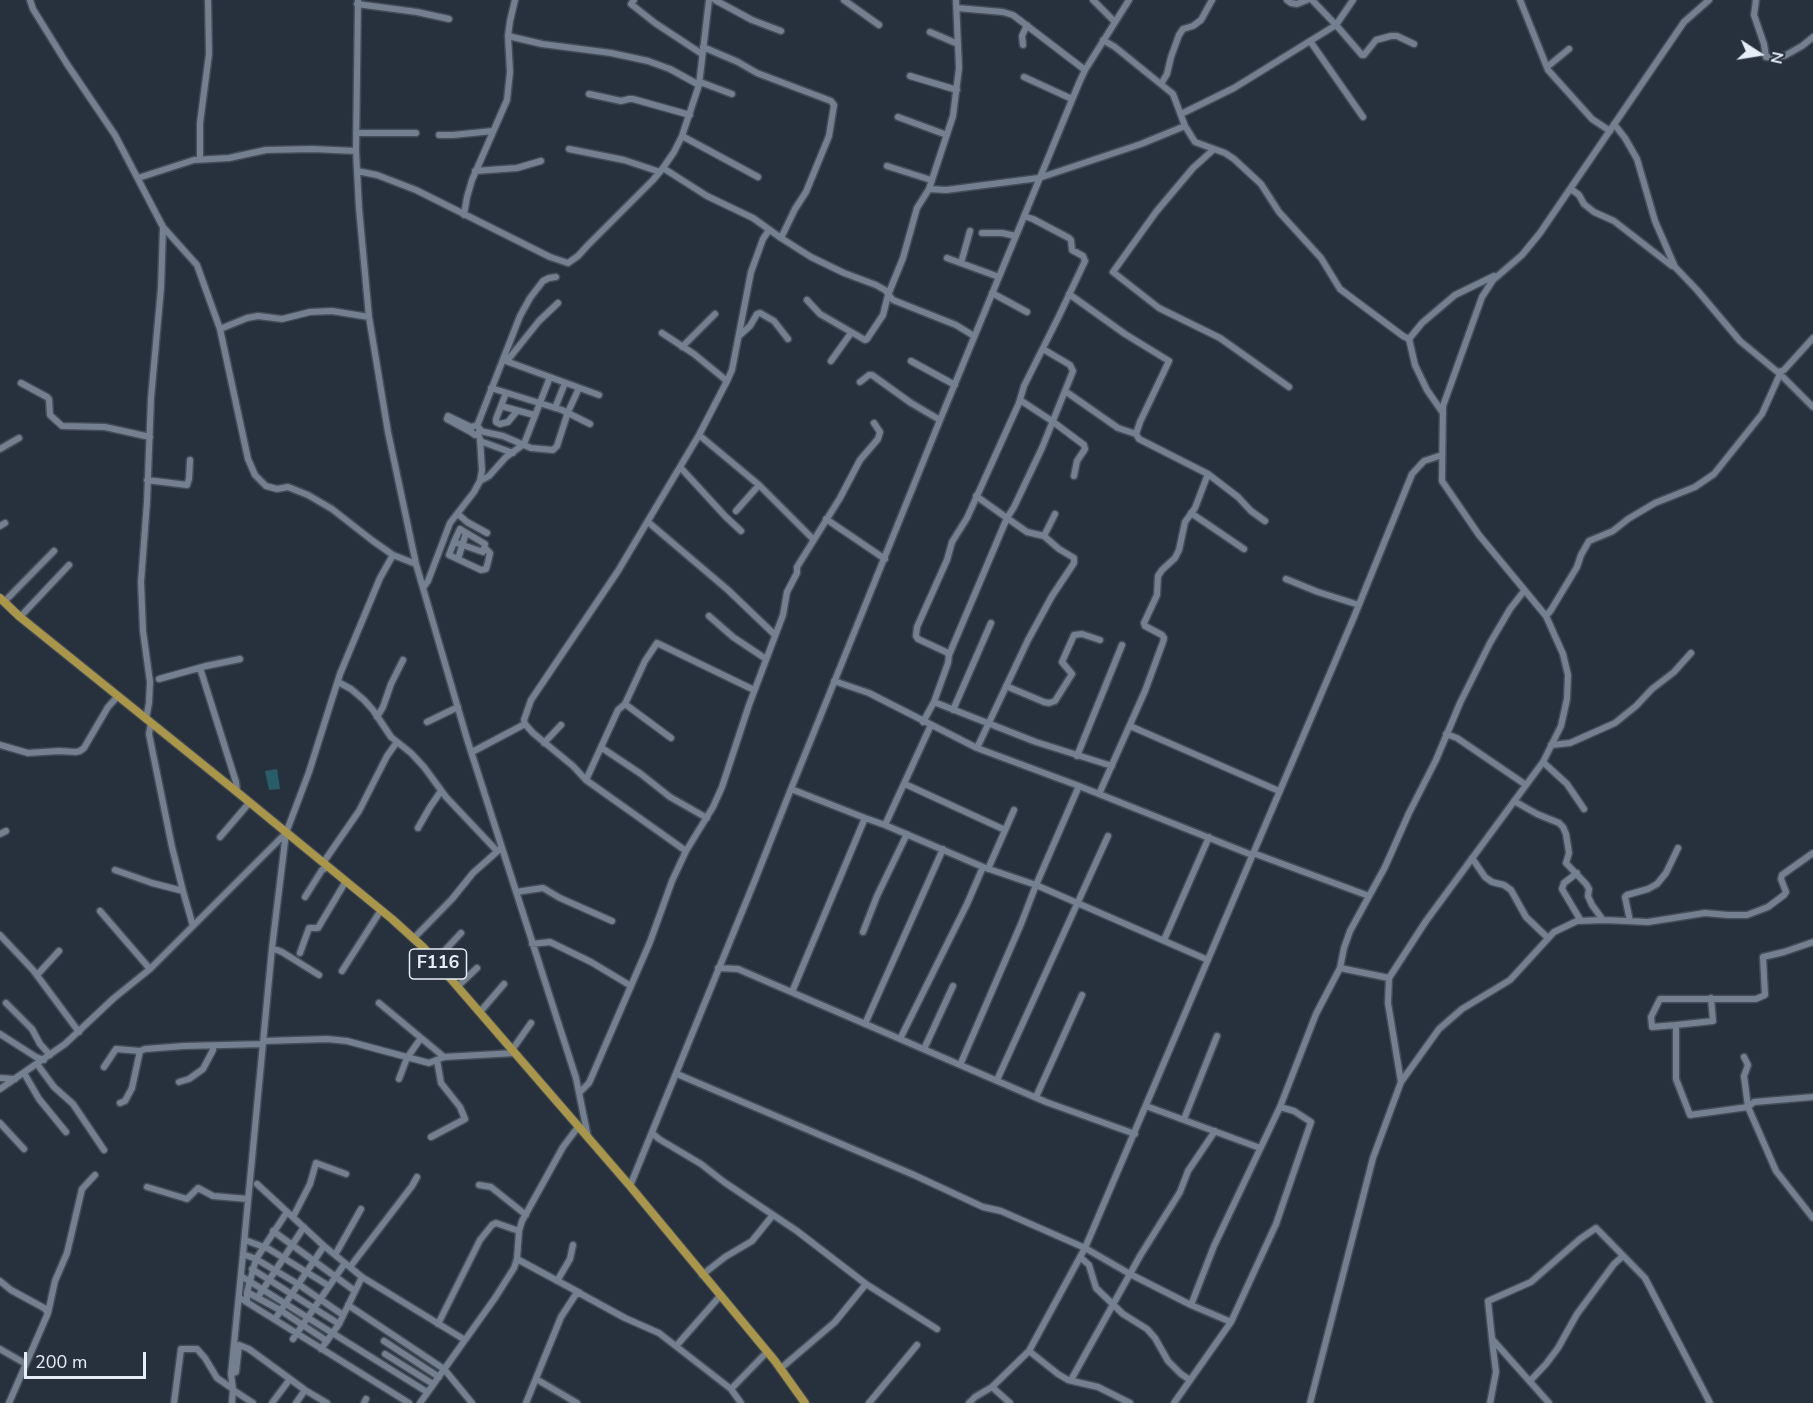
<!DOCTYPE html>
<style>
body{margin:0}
#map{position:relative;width:1813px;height:1403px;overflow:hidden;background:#27313e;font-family:"Nunito Sans",sans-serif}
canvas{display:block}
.north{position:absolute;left:1729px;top:24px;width:60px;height:60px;-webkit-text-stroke:4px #27313e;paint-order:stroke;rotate:102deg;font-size:16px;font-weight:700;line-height:24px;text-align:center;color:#e7edf6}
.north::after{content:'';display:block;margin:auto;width:21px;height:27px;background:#e7edf6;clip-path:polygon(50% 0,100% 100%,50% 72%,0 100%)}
.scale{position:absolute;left:24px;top:1352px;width:122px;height:27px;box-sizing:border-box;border:3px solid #e7edf6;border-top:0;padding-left:8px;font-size:18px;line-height:21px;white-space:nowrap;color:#e7edf6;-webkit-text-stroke:4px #27313e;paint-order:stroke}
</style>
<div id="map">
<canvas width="1813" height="1403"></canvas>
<div class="north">N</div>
<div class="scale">200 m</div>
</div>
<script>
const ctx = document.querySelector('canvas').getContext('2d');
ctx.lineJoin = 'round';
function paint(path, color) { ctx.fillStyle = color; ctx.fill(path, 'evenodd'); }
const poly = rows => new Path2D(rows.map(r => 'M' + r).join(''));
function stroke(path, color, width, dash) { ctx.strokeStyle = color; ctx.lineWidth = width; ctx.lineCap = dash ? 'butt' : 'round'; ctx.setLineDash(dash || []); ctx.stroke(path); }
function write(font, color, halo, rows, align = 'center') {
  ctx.font = font + ' "Nunito Sans",sans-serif'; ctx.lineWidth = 4.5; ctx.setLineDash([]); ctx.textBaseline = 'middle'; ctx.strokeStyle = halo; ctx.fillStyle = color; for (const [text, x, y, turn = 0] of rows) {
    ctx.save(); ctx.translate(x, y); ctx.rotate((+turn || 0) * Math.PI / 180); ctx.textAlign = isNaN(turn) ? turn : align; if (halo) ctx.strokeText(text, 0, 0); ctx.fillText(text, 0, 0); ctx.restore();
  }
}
const water = poly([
 [277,769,280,789,269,790,265,771]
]);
const minor = poly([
 [30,0,33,9,67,64,115,135,163,227,197,265,220,329,248,459,255,475,266,486,277,489,288,487,308,495,332,509,373,541,393,555,416,564],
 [358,0,356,151,359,208,369,317,388,432,416,564,467,739,576,1078,588,1137],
 [634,0,631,4,655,23,702,54],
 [715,0,752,20,781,31],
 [844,0,879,25],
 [1093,0,1115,22],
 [1287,0,1291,3,1297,4,1307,0],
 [1312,0,1336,25,1353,0],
 [1520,0,1548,70,1592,119,1610,131],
 [1756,0,1754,15,1764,44,1766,57,1778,58,1786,55,1802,46,1813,37],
 [357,4,417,12,449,19],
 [957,8,1003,12,1013,15,1085,70],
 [930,32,958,44],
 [508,36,542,44,611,53,648,61,670,69,699,85],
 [1103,40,1115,47,1173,94,1185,126,1195,142,1225,153,1234,159,1261,184,1279,212,1321,258,1340,289,1403,336,1409,339,1422,323,1455,295,1494,276],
 [1310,41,1363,117],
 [1023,45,1022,36,1027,25],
 [703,47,738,62,757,73,831,101,834,105,829,136,806,192,795,209,781,238],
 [1547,67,1569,49],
 [910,76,957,90],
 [1024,77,1072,99],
 [700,82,732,94],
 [1161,84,1167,74,1171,57,1179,35,1183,29,1193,26,1201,20,1212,0],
 [589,94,621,101,629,99,633,99,690,115],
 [1181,114,1234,88,1336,25,1362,55,1364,55,1376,40,1391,36,1397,36,1414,44],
 [898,117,947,135],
 [1614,124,1625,138,1637,159,1655,221,1675,267,1697,290,1740,341,1780,374,1813,407],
 [356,133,416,133],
 [439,135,453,135,493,131],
 [682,136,758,177],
 [569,149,624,160,660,172],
 [1213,150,1193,168,1156,212,1113,272,1159,308,1220,338,1289,387],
 [200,159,200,123,209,54,208,0],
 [887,166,931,180],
 [663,168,707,196,753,218,781,238,811,257,844,273,876,285,885,290,893,300,956,325,974,336],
 [357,171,377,175,416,190,550,257,568,263,578,256,588,245,653,180,663,168,674,152,682,136,699,85,709,0],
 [475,171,517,168,541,161],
 [138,178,194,160,229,158,266,150,312,149,356,151],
 [929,189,946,190,1039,178,1141,144,1185,126],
 [1571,189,1579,195,1584,204,1594,212,1614,221,1672,266],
 [464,215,467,197,472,180,507,100,510,72,508,36,510,21,515,0],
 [982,233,1002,233,1016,236],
 [947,258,999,277],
 [961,263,970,231],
 [992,293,1027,312],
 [1069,294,1125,334,1169,361,1140,422,1136,434,1139,439,1208,474,1238,497,1251,511,1265,521],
 [807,300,820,314,865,340,867,339,883,315,888,295,903,258,917,208,929,189,953,116,959,68,956,0],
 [220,329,247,318,258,316,282,319,310,312,332,311,369,317],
 [662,333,694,354,727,381],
 [739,336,750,326,757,314,760,313,774,321,788,339],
 [1409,339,1415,365,1427,390,1443,413],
 [682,347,715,314],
 [1043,349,1070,365,1073,371,1042,448,1014,507,1007,518,1027,532,1044,536,1055,514],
 [503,360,599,395],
 [507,361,539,321,558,303],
 [831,361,851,333],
 [911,361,955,385],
 [1778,372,1784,370,1813,338],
 [860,382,869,375,872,375,911,403,940,420],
 [21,383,47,397,49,399,50,415,62,426,105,427,150,437],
 [491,388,562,410,590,424],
 [1065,391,1118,428,1136,434],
 [1020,400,1052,421,1084,445,1085,449,1077,461,1074,476],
 [501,406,534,415],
 [555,408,565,383],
 [500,424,496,422,496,419,506,393],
 [500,424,508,422,517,411],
 [477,426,520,316,530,298,543,281,549,278,556,277],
 [480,431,503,436,531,448,553,450,557,446,568,412,579,388],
 [471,432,447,419,448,416,471,427],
 [699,435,759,485,813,539],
 [480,441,513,453],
 [0,449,19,438],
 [680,467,725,516,741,531],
 [147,480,187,485,189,479,190,460],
 [480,481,489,476,506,457,524,444,550,377],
 [736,511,759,485],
 [1191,513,1244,549],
 [458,514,467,522,487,533],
 [826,519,885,559],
 [648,522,728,590,775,635],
 [0,526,5,523],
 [454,542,483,552,485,544,460,529,454,542,449,555,481,570,486,569,488,562,490,553,485,548],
 [458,559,466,533],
 [1286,579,1318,592,1359,605],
 [423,588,428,581,450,523,474,492,480,481,482,470,480,439,478,434,480,429,477,426,474,426,471,427,471,432,475,435,478,434],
 [4,602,54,551],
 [709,616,733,637,766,659],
 [1546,616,1551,610,1577,567,1581,555,1589,541,1613,531,1628,519,1655,503,1695,487,1714,474,1762,414,1780,374],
 [20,617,69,565],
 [949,655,1007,518,976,496],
 [200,668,236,782,237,792],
 [159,679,206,666,240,659],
 [834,681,869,693,977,748,1079,786,1252,855],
 [338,682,351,689,364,700,373,710,391,737,411,753,424,767,446,797,497,851],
 [1006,686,1044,702,1049,703,1055,701,1072,674,1062,662,1074,635,1082,634,1100,640],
 [934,702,1036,742,1112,766],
 [625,704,671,738],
 [953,710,991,623],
 [377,717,383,707,391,684,403,660],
 [146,719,149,703,150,682,143,631,141,582,147,502,151,398,161,288,163,227],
 [427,722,458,707],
 [923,722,934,702,948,663,949,655,946,652,918,639,916,636,917,627,947,560,952,542,967,518,1019,403,1024,386,1059,316,1085,261,1083,256,1072,250,1071,240,1069,238,1033,219,1024,216],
 [151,723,149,734,172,847,183,891,193,926],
 [1130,726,1279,791],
 [1446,734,1457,738,1526,785],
 [544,743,561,725],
 [0,745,28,753,59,751,76,752,80,751,84,748,108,707,118,696],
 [1551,745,1570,743,1615,723,1636,706,1652,689,1674,672,1691,653],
 [602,748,641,774,670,797,707,818],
 [977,748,1028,640,1052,596,1074,563,1074,558,1059,549,1044,536],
 [472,752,525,724],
 [1077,756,1122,645],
 [1543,762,1567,784,1584,809],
 [586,780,618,710,625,704,645,661,657,643,754,690],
 [905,784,1005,830],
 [791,789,865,818,792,992],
 [1099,794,1145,691,1163,642,1164,638,1162,635,1145,626,1144,623,1157,595,1158,576,1162,570,1175,558,1179,550,1185,522,1195,508,1208,474],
 [1514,801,1537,814,1559,823,1563,827,1566,834,1569,853,1566,863,1586,884,1589,889,1588,896,1592,905,1603,920],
 [865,818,885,825,983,867,1036,885,1079,786],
 [885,825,931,725],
 [418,828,430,807,441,791],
 [0,834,6,831],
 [220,837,250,802],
 [686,851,586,780,573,766,533,733,525,724,524,720,531,700,618,571,699,435,727,381,732,370,751,272,763,239,769,230],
 [1253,853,1369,896],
 [1472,858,1485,877,1492,882,1504,885,1511,890,1526,917,1548,938],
 [323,863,359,811,387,756,397,742],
 [988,869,1014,810],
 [115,870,152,883,183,891],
 [1577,873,1564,883,1562,889,1581,921],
 [516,892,543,888,560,898,612,921],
 [305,897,322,870,328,867],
 [100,911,150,969],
 [1630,921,1625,897,1627,895,1648,889,1657,884,1666,873,1678,848],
 [863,932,877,896,907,834],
 [0,935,33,970,79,1032],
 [413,939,452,899,473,873,500,849],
 [1164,940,1209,837],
 [1813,942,1784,952,1763,957,1765,995,1756,999,1660,999,1651,1017,1652,1027,1676,1025,1676,1079,1690,1115,1748,1107,1754,1102,1813,1097],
 [532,944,550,942,591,962,631,986],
 [272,948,282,952,319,975],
 [300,953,309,928,318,928,346,881],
 [435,961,461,933],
 [718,968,738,969,1046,1102,1135,1134],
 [1340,968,1344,948,1350,931,1385,867,1409,813,1436,760,1460,703,1490,643,1510,609,1524,591],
 [342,971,381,910],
 [37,975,59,951],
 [458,986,477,968],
 [6,1003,32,1029,40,1044,50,1055],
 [379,1003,444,1057],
 [480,1012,504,984],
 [865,1024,943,849],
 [1676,1025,1713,1021,1711,998],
 [0,1034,36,1057,44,1060],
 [900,1039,967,904,983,867],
 [264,1041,327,1039,347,1041,429,1063,444,1057,515,1053],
 [924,1049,953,986],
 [512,1050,531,1023],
 [1744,1057,1748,1065,1744,1076,1748,1107,1776,1171,1813,1218],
 [37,1064,54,1087,73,1104,104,1150],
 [960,1065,1021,924,1036,885,1208,960],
 [104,1067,116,1049,140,1051,145,1049,184,1046,263,1044],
 [24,1073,39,1099,66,1132],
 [677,1074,914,1175,983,1207,1001,1211,1085,1248,1130,1274,1191,1305,1231,1322],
 [0,1078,15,1079],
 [399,1079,407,1058,421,1038],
 [997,1080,1108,836],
 [179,1082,189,1079,203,1069,213,1050,213,1046],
 [1401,1082,1388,1003,1389,978,1426,921,1543,762,1561,726,1567,699,1568,675,1563,654,1546,616,1479,535,1442,481,1443,406,1482,297,1493,280,1522,255,1540,233,1684,22,1709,0],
 [0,1089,65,1044,114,998,150,969,286,833],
 [579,1093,589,1083,650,942,672,881,686,851,713,807,722,787,749,705,783,615,787,592,797,573,797,567,840,498,860,460,878,439,880,432,874,423],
 [1036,1097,1082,995],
 [120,1103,125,1101,132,1088,140,1051],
 [1146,1106,1260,1148],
 [1184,1119,1217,1036],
 [0,1123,24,1149],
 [652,1133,659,1139,701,1164,724,1182,797,1231,866,1284,937,1329],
 [431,1137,465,1119,460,1107,441,1083,437,1060],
 [257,1184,324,1246,362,1277,465,1340],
 [479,1185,491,1187,526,1215],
 [630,1186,755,880,791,789,940,420,1079,83,1085,70,1129,0],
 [147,1187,187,1199,198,1188,213,1196,248,1199],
 [293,1217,310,1184,316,1163,346,1174],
 [273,1231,355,1291],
 [245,1240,269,1249,329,1286],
 [243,1254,256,1259,298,1284,343,1315],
 [335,1255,361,1209],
 [1080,1257,1089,1265,1096,1288,1123,1314,1147,1329,1155,1338,1168,1361,1181,1374,1190,1380],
 [517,1259,580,1293],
 [350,1267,412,1186,417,1177],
 [252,1269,339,1324],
 [702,1275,725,1257,752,1241,773,1215],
 [241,1276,427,1392],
 [0,1281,11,1290,44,1308,48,1313,9,1403],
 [557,1281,570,1259,573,1245],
 [247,1292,280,1310,327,1341],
 [258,1297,304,1227],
 [240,1298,409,1403],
 [247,1302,247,1292,256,1259,287,1212],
 [348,1305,444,1369,472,1403],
 [1191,1305,1214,1246,1280,1107],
 [48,1313,55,1281,67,1253,82,1189,95,1175],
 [275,1319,324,1246],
 [438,1324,480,1240,492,1225,496,1223,519,1231],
 [293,1339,345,1263],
 [384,1341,439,1377],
 [677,1345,720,1296],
 [0,1349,26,1364],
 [321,1349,339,1324,362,1277],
 [1029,1351,1058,1374,1068,1380,1098,1387,1130,1403],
 [385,1354,433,1384],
 [780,1369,835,1322,866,1284],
 [231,1374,236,1372,239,1345,249,1349,305,1390,327,1403],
 [536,1379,577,1403],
 [1071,1380,1140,1256,1180,1192,1188,1171,1215,1131],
 [1530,1381,1546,1364,1558,1348,1577,1314,1614,1264,1623,1256],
 [992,1387,1010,1403],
 [731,1389,767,1352],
 [233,1390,253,1403],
 [174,1403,181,1349,197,1349,205,1358,217,1378,233,1389],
 [232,1403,233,1389,231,1374,243,1254,272,948,286,833,309,772,340,674,380,578,393,555],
 [272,1403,290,1379],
 [296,1403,305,1390],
 [364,1403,366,1399],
 [420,1403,495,1298,514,1268,517,1259,519,1231,522,1221,563,1147,578,1127],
 [526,1403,561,1317,576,1294,581,1294,625,1318,659,1333,731,1389,741,1403],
 [869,1403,917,1345],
 [969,1403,975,1397,992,1387,1029,1351,1085,1248,1354,617,1412,474,1424,461,1442,455],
 [1174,1403,1231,1322,1276,1224,1311,1122,1294,1111,1280,1107,1316,1014,1340,968,1389,978],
 [1310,1403,1373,1158,1401,1082,1439,1029,1462,1009,1510,980,1554,932,1577,921,1604,920,1648,922,1705,913,1728,915,1747,915,1768,907,1784,895,1786,892,1781,879,1782,875,1813,853],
 [1490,1403,1496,1372,1492,1340],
 [1549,1403,1492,1339,1488,1301,1531,1282,1580,1239,1596,1228,1645,1278,1710,1403]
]);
const major = poly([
 [0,598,20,617,237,792,392,919,424,948,630,1186,775,1361,805,1403]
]);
const shields = [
 [438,964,57]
];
const shieldNames = [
 ["F116",438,964]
];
paint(water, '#285d67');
stroke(minor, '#434c57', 9);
stroke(major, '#434c57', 10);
stroke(minor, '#747f8f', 6);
stroke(major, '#a99649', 8);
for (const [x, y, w] of shields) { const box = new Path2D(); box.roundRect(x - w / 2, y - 15, w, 30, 4.5); ctx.fillStyle = '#27313e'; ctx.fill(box); stroke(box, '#e7edf6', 1.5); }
write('bold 18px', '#e7edf6', null, shieldNames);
</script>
